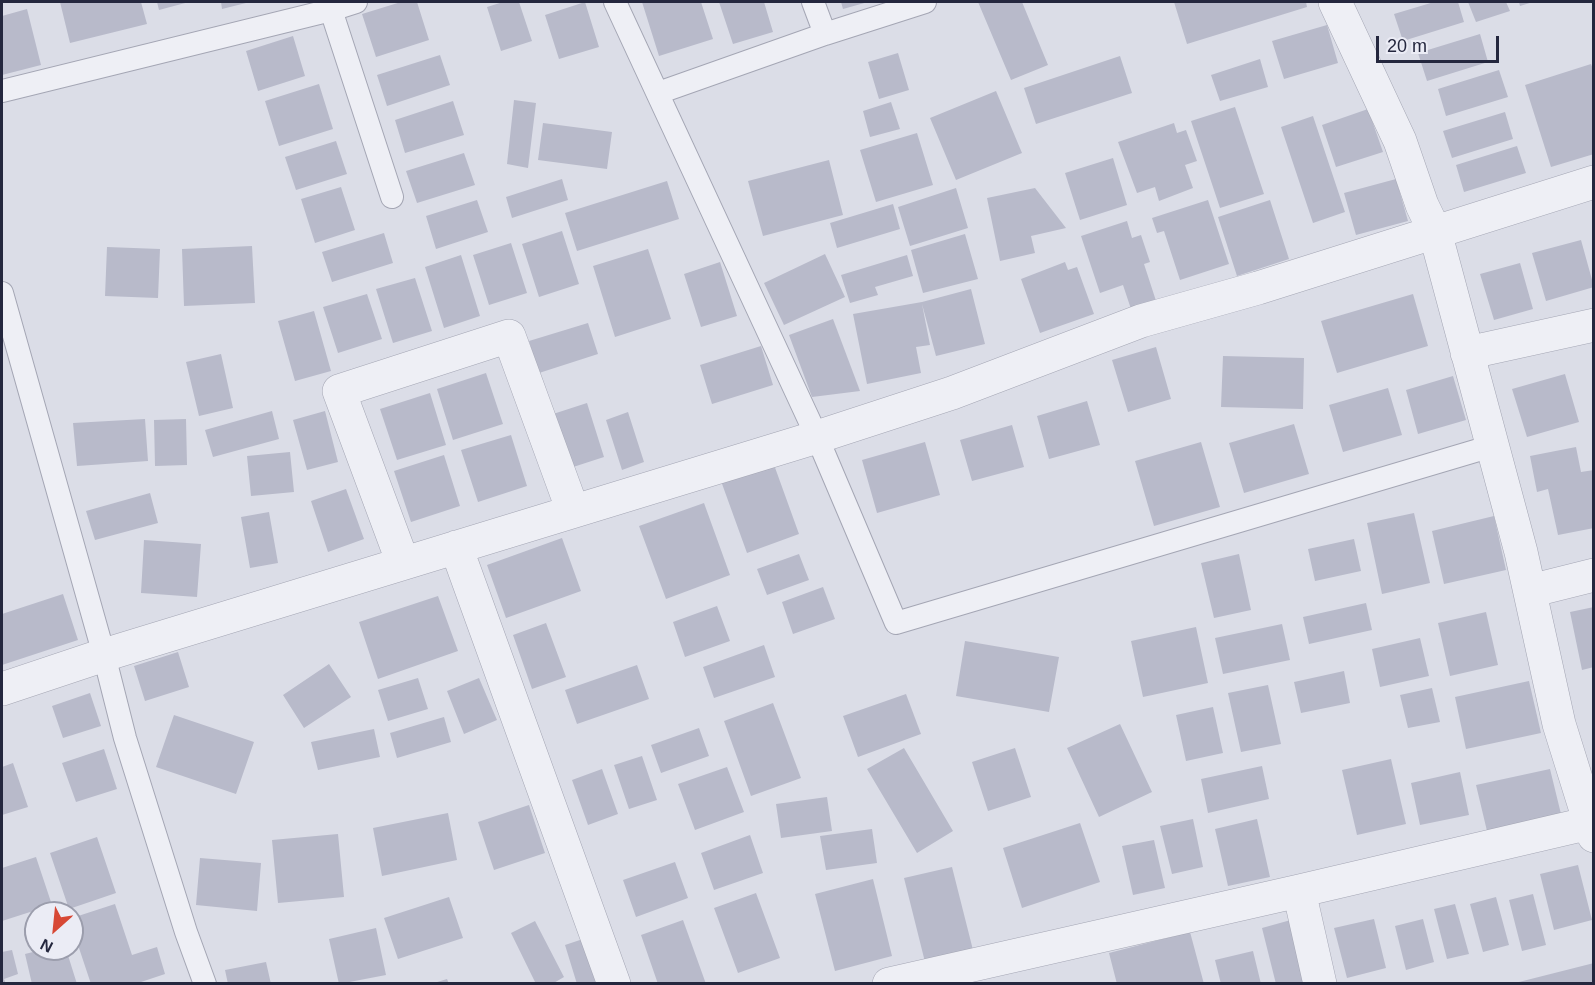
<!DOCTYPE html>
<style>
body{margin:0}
#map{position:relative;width:1595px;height:985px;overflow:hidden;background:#dbdde7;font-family:Arial,sans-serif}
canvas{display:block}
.frame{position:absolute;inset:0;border:3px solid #24273e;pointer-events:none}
.north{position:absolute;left:24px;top:901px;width:60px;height:60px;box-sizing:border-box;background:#ebecf5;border:2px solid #9b9dac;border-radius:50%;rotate:207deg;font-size:16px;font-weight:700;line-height:24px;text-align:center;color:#24273e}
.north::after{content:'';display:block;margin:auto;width:21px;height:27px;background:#d74835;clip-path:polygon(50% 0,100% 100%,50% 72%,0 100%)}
.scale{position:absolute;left:1376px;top:36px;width:123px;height:27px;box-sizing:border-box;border:3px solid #24273e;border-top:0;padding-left:8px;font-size:18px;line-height:21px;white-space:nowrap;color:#24273e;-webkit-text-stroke:4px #ebecf5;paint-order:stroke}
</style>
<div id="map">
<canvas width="1595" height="985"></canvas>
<div class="frame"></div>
<div class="north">N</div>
<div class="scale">20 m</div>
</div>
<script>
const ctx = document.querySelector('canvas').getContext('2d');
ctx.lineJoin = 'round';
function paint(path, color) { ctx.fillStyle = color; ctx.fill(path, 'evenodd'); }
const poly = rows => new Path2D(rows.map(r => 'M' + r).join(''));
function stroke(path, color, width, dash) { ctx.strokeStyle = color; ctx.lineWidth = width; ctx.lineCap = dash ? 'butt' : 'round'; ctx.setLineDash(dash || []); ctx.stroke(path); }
const building = poly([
 [60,2,141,2,147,24,70,43],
 [157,2,189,2,159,10],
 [221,2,250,2,222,9],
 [401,2,417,2,429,40,376,57,362,14],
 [503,2,519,2,532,41,501,51,487,7],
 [585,2,599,47,559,59,545,15],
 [642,2,701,2,713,39,659,56],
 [719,2,764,2,773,32,733,44],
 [841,2,868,2,843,9],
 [978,2,1022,2,1048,65,1011,80],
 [1174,2,1306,2,1307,7,1187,44],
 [1434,2,1458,2,1464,22,1403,41,1394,14],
 [1468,2,1506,2,1510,11,1476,22],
 [1519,2,1533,2,1520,6],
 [27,9,41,65,2,75,2,16],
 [1327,25,1338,63,1284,79,1272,41],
 [1480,34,1488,62,1427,81,1418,53],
 [293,36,305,76,258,91,246,51],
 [898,53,909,90,879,99,868,62],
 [440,55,450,85,387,106,377,75],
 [1120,56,1132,93,1036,124,1024,88],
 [1260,59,1268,87,1220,101,1211,75],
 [1591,64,1594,72,1594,154,1551,167,1525,85],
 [1499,70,1508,97,1446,116,1438,89],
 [319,84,333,129,279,146,265,101],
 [996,91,1022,153,956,180,930,118],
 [514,100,536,103,528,168,507,164],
 [453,101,464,135,405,153,395,120],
 [891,102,900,129,870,137,863,111],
 [1235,107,1264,194,1220,208,1191,121],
 [1368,109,1383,152,1336,167,1322,125],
 [1505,112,1513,139,1452,158,1443,131],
 [1313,116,1345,212,1313,223,1281,127],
 [543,123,612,132,607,169,538,160],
 [1174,123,1177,133,1186,130,1197,161,1185,165,1193,188,1159,201,1155,187,1137,193,1118,142],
 [917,133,933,185,876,202,860,150],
 [336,141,347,174,296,190,285,157],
 [1517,146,1526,173,1464,192,1456,165],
 [464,153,475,185,417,203,406,171],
 [1113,158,1127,205,1080,220,1065,173],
 [829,160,843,215,763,236,748,181],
 [562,179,568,200,512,218,506,197],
 [1396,179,1408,221,1356,235,1344,193],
 [667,181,679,219,577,251,565,213],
 [341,187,355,230,315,243,301,199],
 [956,188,968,228,910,246,898,207],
 [1035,188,1066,228,1031,236,1035,253,1000,261,987,198],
 [477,200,488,232,436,249,426,216],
 [1208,200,1229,264,1180,280,1164,231,1157,233,1152,218],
 [1270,200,1289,259,1237,276,1218,217],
 [893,204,900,229,837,248,830,223],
 [1127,221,1132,238,1141,235,1150,262,1144,264,1158,307,1133,315,1123,285,1100,293,1081,236],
 [562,231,579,284,539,297,522,244],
 [384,233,393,263,332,282,322,252],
 [965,234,978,279,923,293,911,250],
 [1581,240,1594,287,1546,301,1532,253],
 [511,243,527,293,489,305,473,255],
 [252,246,255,303,184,306,182,249],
 [107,247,160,249,158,298,105,296],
 [648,249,671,319,615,337,593,266],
 [825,254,845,297,784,325,764,283],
 [461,255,480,316,444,328,425,267],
 [907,255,913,276,875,287,878,295,850,303,841,275],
 [720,262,737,316,701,327,684,274],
 [1065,262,1068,270,1077,267,1094,314,1040,333,1021,279],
 [1520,263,1533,309,1494,320,1480,274],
 [415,278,432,331,393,343,376,289],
 [971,289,985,344,936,356,922,304,930,345,916,347,921,373,867,384,853,314,922,302],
 [367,294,382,339,338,353,323,307],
 [1413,294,1428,346,1337,373,1321,321],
 [314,311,331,371,295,381,278,321],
 [833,319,860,391,812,397,789,335],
 [588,323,598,354,539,373,529,341],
 [761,346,773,385,712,404,700,365],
 [1156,347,1171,399,1128,412,1112,360],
 [221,354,233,408,199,416,186,362],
 [1223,356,1304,358,1303,409,1221,407],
 [486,373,503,424,453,440,437,389],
 [1565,374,1579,422,1527,437,1512,389],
 [1453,376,1466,420,1418,434,1406,390],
 [1388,388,1402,435,1343,452,1329,405],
 [430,393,446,445,397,460,380,409],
 [1087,401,1100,445,1049,459,1037,416],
 [587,403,604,457,567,469,550,415],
 [272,411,279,439,213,457,205,430],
 [325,411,338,462,307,470,293,420],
 [628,412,644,462,622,470,606,420],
 [145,419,148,461,77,466,73,423],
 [186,419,187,465,155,466,154,420],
 [1294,424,1309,474,1244,493,1229,443],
 [1012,425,1024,467,972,481,960,440],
 [511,435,527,486,478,502,461,450],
 [925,442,940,495,877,513,862,460],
 [1201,442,1220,507,1154,526,1135,461],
 [1576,447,1581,472,1594,470,1594,528,1558,535,1548,489,1537,492,1530,456],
 [290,452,294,492,251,496,247,456],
 [444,455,460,506,411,522,394,471],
 [773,462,799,534,747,553,721,481],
 [346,489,364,539,328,552,311,501],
 [150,493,158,523,95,540,86,511],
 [704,503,730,575,666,599,639,526],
 [269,512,278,563,250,568,241,517],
 [1414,513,1430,583,1382,594,1367,523],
 [1494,516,1506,570,1444,584,1432,531],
 [562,538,581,591,506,618,487,565],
 [1354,539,1361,571,1315,581,1308,549],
 [144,540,201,544,197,597,141,593],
 [799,554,809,580,767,595,757,569],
 [1239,554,1251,610,1214,618,1201,563],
 [823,587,835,619,793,634,782,602],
 [63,594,78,640,2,665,2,614],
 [438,596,458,651,378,679,359,622],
 [1366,603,1372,630,1309,644,1303,617],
 [717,606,730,641,685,657,673,622],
 [1594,607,1594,667,1582,670,1570,612],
 [1486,612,1498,665,1450,676,1438,623],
 [546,623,566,677,532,689,513,635],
 [1282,624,1290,660,1223,674,1215,638],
 [1196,627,1208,683,1143,697,1131,641],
 [1420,638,1429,676,1380,687,1372,649],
 [965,641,1059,657,1049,712,956,696],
 [764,645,775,677,714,698,703,667],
 [178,652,189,687,145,701,134,666],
 [329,664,351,697,304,728,283,695],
 [637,665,649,699,577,724,565,690],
 [1344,671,1350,703,1301,713,1294,682],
 [418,678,428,709,388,721,378,690],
 [479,678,497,720,464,734,447,691],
 [1529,681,1541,733,1466,749,1455,697],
 [1268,685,1281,744,1241,752,1228,693],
 [1432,688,1440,722,1408,728,1400,695],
 [90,693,101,726,63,738,52,706],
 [906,694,921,734,858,757,843,716],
 [773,703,801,778,751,796,724,721],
 [1213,707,1223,753,1186,761,1176,715],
 [174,715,254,742,236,794,156,767],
 [444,717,451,742,397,758,390,733],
 [1120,724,1152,792,1099,817,1067,748],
 [699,728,709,756,661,773,651,745],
 [374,729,380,757,318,770,311,742],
 [904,748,953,831,917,853,867,769],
 [1015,748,1031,797,988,811,972,762],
 [104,749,117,789,76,802,62,763],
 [642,756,657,800,629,809,614,765],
 [1391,759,1406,824,1357,835,1342,770],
 [13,763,28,807,2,815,2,767],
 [1262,766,1269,799,1208,813,1201,779],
 [727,767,744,812,695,830,678,784],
 [602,769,618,814,588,825,572,780],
 [1550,769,1561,814,1487,831,1476,785],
 [1460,772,1469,815,1420,825,1411,783],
 [827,797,832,831,781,838,776,804],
 [529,805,545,853,494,870,478,822],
 [448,813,457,860,382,876,373,828],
 [1193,819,1203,867,1172,874,1160,826],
 [1257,819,1270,877,1228,886,1215,829],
 [1080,823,1100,882,1022,908,1003,848],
 [872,829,877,863,826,870,820,836],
 [338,834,344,897,278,903,272,840],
 [750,835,763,873,714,890,701,853],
 [97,837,116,893,69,909,50,853],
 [1154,840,1165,888,1133,895,1122,846],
 [36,857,52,905,2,921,2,868],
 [200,858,261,863,257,911,196,905],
 [675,862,688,898,636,917,623,880],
 [1578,865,1592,920,1554,930,1540,874],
 [952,867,973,950,925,962,904,878],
 [873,879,892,956,835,971,815,894],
 [756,893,780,958,738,973,714,908],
 [1533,894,1546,945,1522,951,1509,900],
 [449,897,463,938,398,959,384,918],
 [1496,897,1509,945,1483,952,1470,904],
 [115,904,132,955,157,947,165,974,135,984,91,984,72,927,72,918],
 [1455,904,1469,954,1447,959,1434,909],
 [1298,918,1314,980,1301,984,1276,984,1262,928],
 [1374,919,1386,968,1347,978,1334,928],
 [1423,919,1434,962,1406,970,1395,926],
 [683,920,706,984,658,984,641,935],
 [535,921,564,977,552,984,536,984,511,933],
 [376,928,386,975,339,984,329,939],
 [1190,932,1204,984,1117,984,1109,953],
 [589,937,604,984,577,984,565,945],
 [45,949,66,949,77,984,32,984,25,954],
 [12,950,18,974,4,979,6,984,2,984,2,952],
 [1253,951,1261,984,1221,984,1215,960],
 [266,962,271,984,228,984,225,970],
 [1594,963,1594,984,1515,984,1515,983],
 [447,979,449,984,434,984,434,983]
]);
const lane = poly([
 [615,2,817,437,896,623,1492,446],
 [813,2,825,34],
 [331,10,392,197],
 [2,91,331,10,356,2],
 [658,93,825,34,925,2],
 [2,293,104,655,125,738,186,932,205,984]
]);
const street = poly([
 [1335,2,1400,141,1422,205,1435,232,1521,552,1559,724,1594,836],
 [1467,353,1594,325],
 [456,547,614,984],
 [403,563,339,391,509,336,573,511],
 [1530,591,1594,575],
 [2,689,104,655,817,437,952,393,1141,321,1258,288,1594,182],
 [1299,891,1320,984],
 [889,984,1299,891,1594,822]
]);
paint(building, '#b8baca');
stroke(lane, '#a4a6b4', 24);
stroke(street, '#a4a6b4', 34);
stroke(lane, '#eeeff5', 22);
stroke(street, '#eeeff5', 33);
</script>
